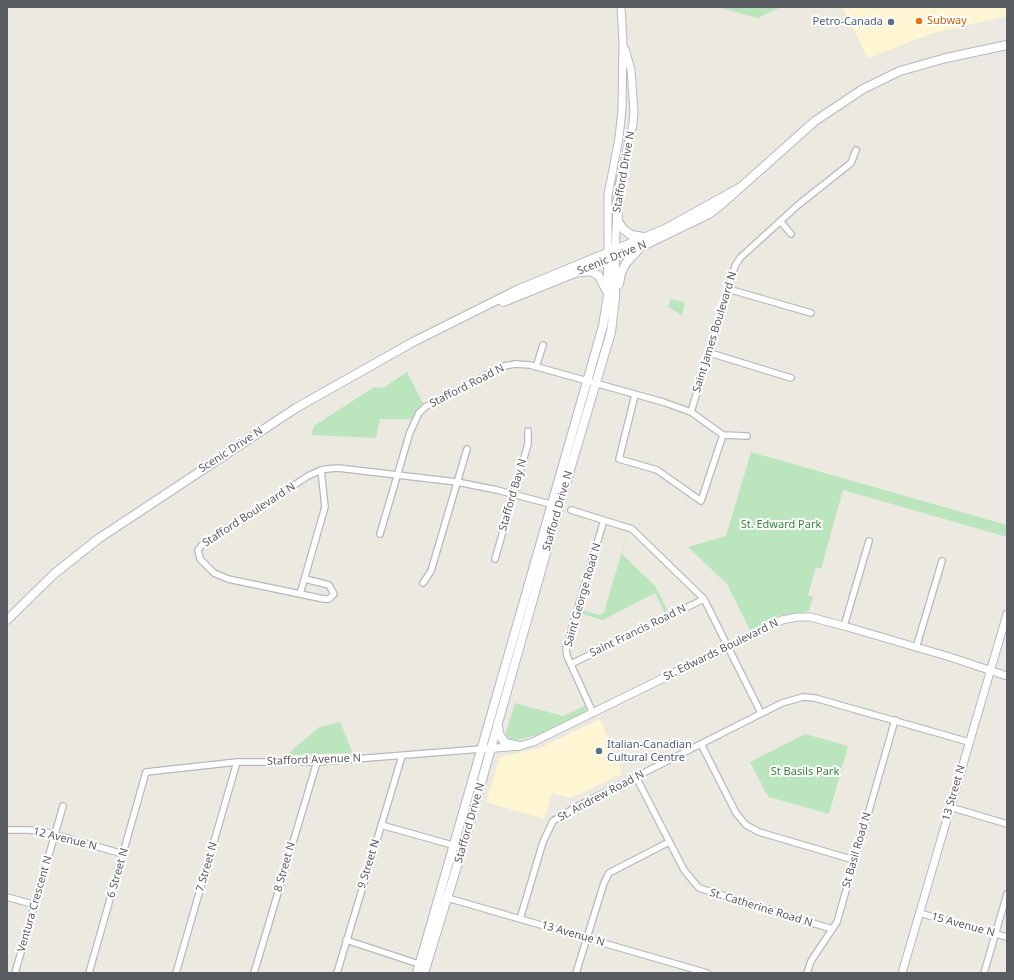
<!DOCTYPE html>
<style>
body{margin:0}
#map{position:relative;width:1014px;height:980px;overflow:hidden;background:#eceae0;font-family:"Noto Sans",sans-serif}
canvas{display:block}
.frame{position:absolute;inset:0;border:8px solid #595c61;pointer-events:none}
</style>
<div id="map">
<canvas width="1014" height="980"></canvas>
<div class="frame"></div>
</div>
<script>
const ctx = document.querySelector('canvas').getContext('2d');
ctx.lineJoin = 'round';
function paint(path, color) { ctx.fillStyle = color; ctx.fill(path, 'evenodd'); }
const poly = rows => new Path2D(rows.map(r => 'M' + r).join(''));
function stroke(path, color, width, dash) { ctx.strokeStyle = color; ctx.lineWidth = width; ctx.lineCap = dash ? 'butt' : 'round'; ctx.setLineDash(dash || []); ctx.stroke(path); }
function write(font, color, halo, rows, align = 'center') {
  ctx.font = font + ' "Noto Sans",sans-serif'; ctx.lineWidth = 4; ctx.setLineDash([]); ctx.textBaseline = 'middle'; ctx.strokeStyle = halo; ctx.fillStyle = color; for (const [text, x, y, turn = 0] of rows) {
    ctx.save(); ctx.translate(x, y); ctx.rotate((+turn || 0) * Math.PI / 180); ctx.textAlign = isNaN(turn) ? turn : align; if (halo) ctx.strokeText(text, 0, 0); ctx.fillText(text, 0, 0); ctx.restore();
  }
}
const commercial = poly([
 [842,7,1007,7,1007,16,930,34,868,58],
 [600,719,622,774,570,798,552,793,544,819,486,802,500,757,538,749]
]);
const green = poly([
 [717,7,781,7,758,18],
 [671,299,685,303,682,315,668,307],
 [407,372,425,407,415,419,380,419,376,438,311,435,314,426,374,387,383,388],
 [751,452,1007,525,1007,537,843,490,821,569,816,567,808,595,813,597,809,611,781,615,750,630,727,584,688,547,726,536],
 [628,531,622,554,655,586,668,611,665,613,655,593,603,620,582,614,583,610,600,615,604,612],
 [515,703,563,716,586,705,587,709,585,712,541,734,513,741,505,735],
 [340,722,353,753,287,755,319,727],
 [805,734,848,746,829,814,769,797,766,793,750,762]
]);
const minor = poly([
 [780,221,791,234],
 [728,289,811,313],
 [710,353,791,378],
 [536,367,543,345],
 [635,395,619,459,657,470,701,501,723,435],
 [691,412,735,266,740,258,798,205,851,163,856,150],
 [321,470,325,507,300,594,228,579,214,573,200,559,198,550,202,545,308,476,321,470,327,469,338,468,457,482,497,490,554,505],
 [571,510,632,529,704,599,761,713],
 [380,534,410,432,419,413,425,407,504,366,515,364,530,365,663,402,691,412,723,435,747,436],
 [495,559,528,444,528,431],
 [423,583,431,571,467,449],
 [300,594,324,599,329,599,334,594,329,585,305,579],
 [844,626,869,541],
 [916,648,942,561],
 [571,664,704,599],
 [593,713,567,656,566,648,604,520],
 [701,744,736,813,746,825,759,832,854,860],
 [636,777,684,870,699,888,832,929],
 [950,807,1007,824],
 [381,825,463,848],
 [7,830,29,830,46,832,123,854],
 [7,897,35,905],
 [444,897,707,973],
 [919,913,1007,937],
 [520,919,543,842,553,821,576,807,782,703,803,697,815,698,969,742],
 [346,940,422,965],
 [15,973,63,806],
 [89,973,146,772,237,762,317,762,481,749],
 [176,973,237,762],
 [254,973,317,762],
 [337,973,402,756],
 [576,973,604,883,609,873,669,842],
 [807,973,811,961,837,922,895,720],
 [984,973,1007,894]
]);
const tertiary = poly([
 [615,250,618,191,633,124,634,111,631,70,625,49],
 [608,253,608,195,619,138,622,110,623,41,621,7],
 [485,749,519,746,533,742,782,620,797,617,810,617,844,626,950,657,1007,676],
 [902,973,1007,614]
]);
const secondary = poly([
 [617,202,618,221,623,229,631,235,644,237],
 [582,272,590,271,599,276,606,290],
 [619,284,621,273,626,263,638,250],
 [503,302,649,243,709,214,723,203,815,121,863,89,900,71,946,58,1007,45],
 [7,620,54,574,98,539,296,408,413,342,517,290,665,229,739,188],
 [498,726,499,734,505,743,519,746],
 [417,973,603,326,608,295,608,253],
 [424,973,465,840,559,507,611,332,615,298,615,250]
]);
const markers = [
 [919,21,4,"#e8710a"],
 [891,22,4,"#5c6f8a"],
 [599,751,4,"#5c6f8a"]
];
const foodNames = [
 ["Subway",927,21]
];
const serviceNames = [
 ["Petro-Canada",883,22],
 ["Italian-Canadian",607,745,"left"],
 ["Cultural Centre",607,758,"left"]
];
const streetNames = [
 ["Stafford Drive N",624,172,-80],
 ["Scenic Drive N",612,258,-22],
 ["Saint James Boulevard N",715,332,-73],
 ["Stafford Road N",467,386,-27],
 ["Scenic Drive N",231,450,-33],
 ["Stafford Bay N",513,495,-74],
 ["Stafford Drive N",558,511,-74],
 ["Stafford Boulevard N",249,515,-33],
 ["Saint George Road N",583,595,-74],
 ["Saint Francis Road N",638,631,-26],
 ["St. Edwards Boulevard N",721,650,-26],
 ["Stafford Avenue N",314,760,-2],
 ["13 Street N",954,793,-74],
 ["St. Andrew Road N",601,796,-28],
 ["Stafford Drive N",470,823,-74],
 ["12 Avenue N",65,839,14],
 ["St Basil Road N",857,850,-74],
 ["9 Street N",369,864,-73],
 ["7 Street N",207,867,-74],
 ["8 Street N",285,867,-74],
 ["6 Street N",118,873,-74],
 ["Ventura Crescent N",35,904,-74],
 ["St. Catherine Road N",761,908,17],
 ["15 Avenue N",963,925,15],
 ["13 Avenue N",573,934,16]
];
const parkNames = [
 ["St. Edward Park",781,525],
 ["St Basils Park",805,772]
];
paint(commercial, '#fef6d3');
paint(green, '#bbe5bd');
stroke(minor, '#b6b8bd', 8);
stroke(tertiary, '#b6b8bd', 9);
stroke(secondary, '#b6b9bf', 10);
stroke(minor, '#fff', 5.5);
stroke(tertiary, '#fff', 7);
stroke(secondary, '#fff', 8);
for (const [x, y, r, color] of markers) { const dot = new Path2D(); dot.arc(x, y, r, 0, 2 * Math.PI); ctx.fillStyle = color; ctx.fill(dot); stroke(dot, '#fff', 1.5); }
write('11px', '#c56008', '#fff', foodNames, 'left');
write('11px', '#4e5e75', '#fff', serviceNames, 'right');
write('11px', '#595c61', '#fff', streetNames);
write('11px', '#33863b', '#fff', parkNames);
</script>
